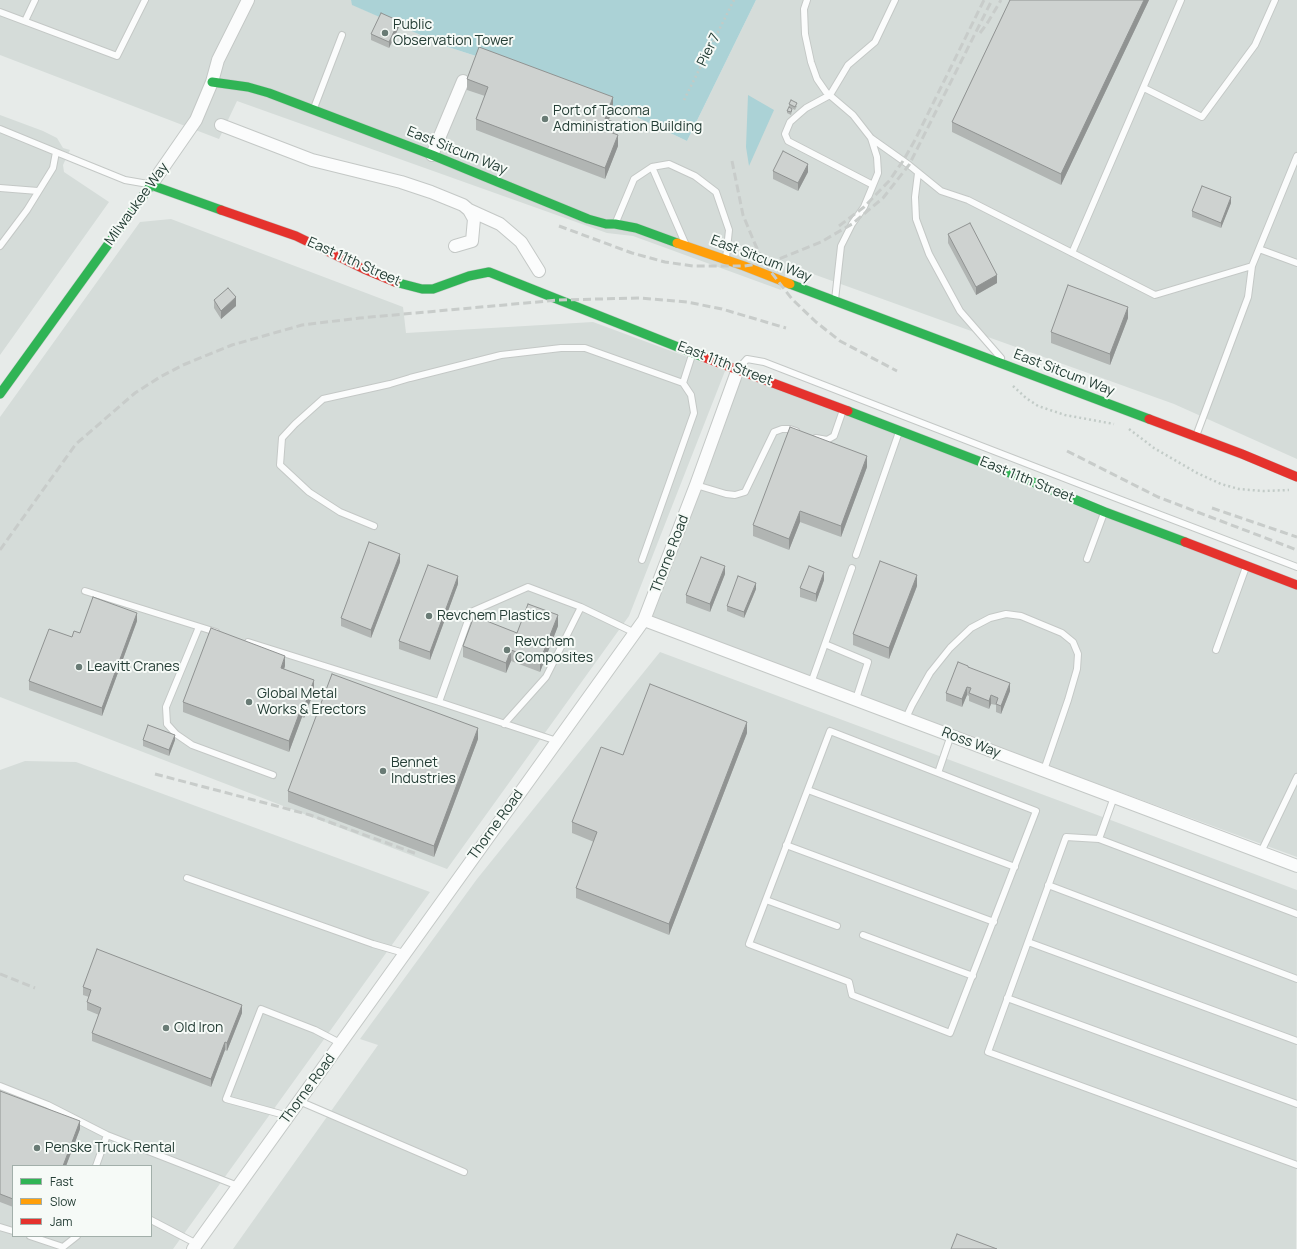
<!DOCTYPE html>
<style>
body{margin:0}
#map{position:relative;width:1297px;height:1249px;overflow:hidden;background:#e7ebe9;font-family:Manrope,sans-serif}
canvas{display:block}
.legend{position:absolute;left:12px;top:1165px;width:140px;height:72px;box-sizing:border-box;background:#f6faf7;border:1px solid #a2afaa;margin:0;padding:5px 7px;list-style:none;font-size:12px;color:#253e36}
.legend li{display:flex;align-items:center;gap:8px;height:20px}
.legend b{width:20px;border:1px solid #a2afaa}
</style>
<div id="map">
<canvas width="1297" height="1249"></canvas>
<ul class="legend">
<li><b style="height:5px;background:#30b455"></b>Fast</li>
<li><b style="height:5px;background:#ff9f0a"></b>Slow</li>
<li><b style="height:5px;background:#e5322d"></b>Jam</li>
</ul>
</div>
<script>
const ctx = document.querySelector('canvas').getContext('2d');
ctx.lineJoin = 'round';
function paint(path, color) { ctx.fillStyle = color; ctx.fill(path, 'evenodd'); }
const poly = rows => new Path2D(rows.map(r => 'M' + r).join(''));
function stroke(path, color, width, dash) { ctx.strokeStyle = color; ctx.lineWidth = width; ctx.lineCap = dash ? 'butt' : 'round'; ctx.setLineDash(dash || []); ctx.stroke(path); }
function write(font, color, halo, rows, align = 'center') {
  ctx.font = font + ' Manrope,sans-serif'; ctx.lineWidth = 4; ctx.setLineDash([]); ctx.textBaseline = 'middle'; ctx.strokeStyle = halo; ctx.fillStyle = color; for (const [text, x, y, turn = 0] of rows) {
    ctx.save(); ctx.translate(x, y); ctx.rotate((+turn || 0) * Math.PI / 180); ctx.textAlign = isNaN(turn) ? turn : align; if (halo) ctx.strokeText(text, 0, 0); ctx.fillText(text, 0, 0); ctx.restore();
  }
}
const built = poly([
 [0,0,351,0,353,5,448,47,476,56,624,111,687,141,756,0,1297,0,1297,459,1174,404,788,265,781,290,633,236,607,233,237,101,219,139,0,55],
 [0,115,43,131,57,138,63,148,70,150,63,165,64,172,109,202,0,355],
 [171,219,403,307,406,333,593,322,725,371,629,616,447,869,0,697,0,417,140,222],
 [740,376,1297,580,1297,857,651,620],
 [660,652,1060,801,1297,890,1296,1249,233,1249,378,1045,360,1039,477,879],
 [25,761,76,762,430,892,173,1249,0,1249,0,770],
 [13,1166,151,1166,151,1236,13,1236]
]);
const water = poly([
 [351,0,756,0,687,141,624,111,476,56,448,47,352,5],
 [748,95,774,110,749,166,746,147]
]);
const path = poly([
 [684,100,734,0],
 [1013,386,1026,398,1038,406,1065,415,1114,424],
 [1129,429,1154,448,1197,473,1221,484,1239,489,1263,491,1289,490]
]);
const lane = poly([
 [807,0,804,9,805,34,811,62,817,79,826,92,853,115,871,138,877,157,878,173,864,207,852,224,841,246,835,300],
 [0,12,117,56,145,0],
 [25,21,35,0],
 [1144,88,1202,117,1255,45,1275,0],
 [314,108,342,35],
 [0,129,56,152,53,168,27,210,0,246],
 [871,138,909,165,941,191,968,200,1155,295,1252,266],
 [56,152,125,180,148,184],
 [652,167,685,243],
 [918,173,915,197,916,219,929,254,960,311,1001,358],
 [873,185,788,141,785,134,790,122,799,114,806,108,830,95,848,65,875,42,895,0],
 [0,188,38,191],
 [616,222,634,179,652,167,669,164,695,176,716,192,729,230,726,258],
 [1259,249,1297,263],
 [1072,253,1181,0],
 [739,368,747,359,764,362,1082,485,1297,567],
 [1196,436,1248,297,1252,266,1297,156],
 [816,438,827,440,834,436,843,410],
 [696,485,726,494,735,495,745,492,774,432,782,429,790,429,796,431],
 [374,526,340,512,309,492,280,465,282,438,295,424,323,399,390,384,410,378,501,355,561,348,585,348,683,383,692,355],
 [856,555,899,432],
 [1087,559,1104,513],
 [642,560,694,413,691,395,683,383],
 [85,591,216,632],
 [581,607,635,633],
 [199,627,166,707,167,724,176,734,192,745,273,775],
 [248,642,439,702,557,741],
 [825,644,868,662,856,699],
 [1216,650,1246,567],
 [811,683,852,568],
 [439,702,471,612,528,587,581,607,546,677,504,724],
 [906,718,912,705,930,673,950,648,971,628,990,618,1006,614,1021,616,1062,633,1073,642,1078,654,1077,669,1068,700,1044,770],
 [830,731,1036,811,950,1033,852,995,849,982,749,944,830,731],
 [938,773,951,735],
 [808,790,1015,867],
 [1099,839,1114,797],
 [786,845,994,922],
 [1261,852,1297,777],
 [187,878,373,944,404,953],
 [1048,885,1297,979],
 [766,900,837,926],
 [1297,914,1099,839,1066,837,988,1052,1297,1165],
 [863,935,973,976],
 [1028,942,1297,1041],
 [1007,998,1297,1104],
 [0,1086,48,1105,107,1135,238,1186],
 [299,1101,464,1172],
 [288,1116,226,1099,261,1009,315,1030,340,1043],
 [96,1166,107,1135],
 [151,1220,197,1244],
 [0,1227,13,1231],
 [30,1236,63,1247,77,1236]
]);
const street = poly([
 [221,125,312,160,401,182,431,192,463,205,469,210,474,219,472,241,455,246],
 [432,155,463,81],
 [151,185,196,120,212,82,218,60,248,0],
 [469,210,500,224,521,242,539,271],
 [644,620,1297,866],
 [193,1249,644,620,696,485,738,369]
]);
const fast = poly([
 [212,82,248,87,269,93,432,155,588,219,606,224,615,224,636,228,677,243],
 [395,282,422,289,433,289,469,276,489,272,703,357],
 [790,284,1149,419],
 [0,394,151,185,221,210],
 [848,411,1028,480,1105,512,1185,542]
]);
const slow = poly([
 [677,243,744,266,790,284]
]);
const jam = poly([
 [221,210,296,236,364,269,395,282],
 [703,357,848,411],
 [1149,419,1242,454,1297,477],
 [1185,542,1297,585]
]);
const rail = poly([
 [980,33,988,22,1001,0],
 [732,161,743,215,755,244,764,263,792,299,816,322,840,341,897,371],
 [559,226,632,253,665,262,693,266,744,266,764,263,779,259,821,242,852,224,883,198,909,165,992,0],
 [839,226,864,207,889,181,903,161,915,140,984,0],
 [1067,451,1158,497,1297,550],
 [1212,508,1297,537],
 [0,550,76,444,135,393,160,377,183,365,232,345,302,325,360,318,559,300,640,298,687,302,722,309,786,328],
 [155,774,269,804,310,815,417,854],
 [0,974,35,988]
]);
const wall = poly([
 [1010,0,1149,0,1061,185,952,132,952,122],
 [399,27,389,48,371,40,371,34],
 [467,79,613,108,609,120,614,133,614,134,618,146,605,179,476,130,476,119,485,96,467,90],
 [789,104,797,106,795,110,789,107],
 [787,111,792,111,791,115,787,113],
 [773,171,808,172,798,191,773,179],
 [1231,203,1221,228,1192,217,1192,211],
 [948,234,997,283,976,295,948,243],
 [214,300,236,306,221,319,214,308],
 [1128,318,1110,365,1051,343,1051,332],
 [867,467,841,537,800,522,789,550,753,536,753,525],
 [400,562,371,638,341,626,341,618],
 [725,574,710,612,686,603,686,595],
 [824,580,816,602,800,597,800,588],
 [458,584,430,660,399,649,399,641],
 [917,586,889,659,853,645,853,634],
 [756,589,744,618,727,611,727,606],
 [137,621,102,716,29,690,29,681,72,637],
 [558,626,540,672,511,661,506,673,463,657,463,646,517,633],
 [285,666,284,669,314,691,304,718,302,717,289,752,183,712,183,702],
 [968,667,1010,691,1001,714,996,712,996,705,991,704,989,709,969,701,969,696,967,695,962,707,946,701,946,693],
 [747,733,669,935,576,898,576,888,594,842,572,833,572,822,623,755],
 [478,739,434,857,288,802,288,791],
 [143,740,175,740,169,756,143,746],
 [83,987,242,1013,227,1051,225,1050,211,1087,92,1041,92,1033,99,1015,87,1010,87,1002,89,997,83,995],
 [0,1091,80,1129,66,1166,13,1166,13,1207,0,1202]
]);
const shadedWall = poly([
 [1144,0,1149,0,1061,185,1061,174],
 [399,21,399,27,389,48,389,42],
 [613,97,613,108,605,130,605,119],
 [614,122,614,133,610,143,610,132],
 [618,135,618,146,605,179,605,168],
 [808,164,808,172,798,191,798,183],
 [1231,197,1231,203,1221,228,1221,223],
 [997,275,997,283,976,295,976,287],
 [236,297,236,306,221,319,221,311],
 [1128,307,1128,318,1110,365,1110,354],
 [867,456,867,467,841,537,841,526],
 [800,511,800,522,789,550,789,539],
 [400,554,400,562,371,638,371,630],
 [725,566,725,574,710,612,710,604],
 [824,572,824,580,816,602,816,594],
 [917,575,917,586,889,659,889,648],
 [458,576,458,584,430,660,430,652],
 [756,583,756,589,744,618,744,612],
 [137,613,137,621,102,716,102,708],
 [558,615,558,626,540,672,540,661],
 [511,650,511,661,506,673,506,663],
 [285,656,285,666,281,678,281,668],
 [314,680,314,691,304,718,304,707],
 [1010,683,1010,691,1001,714,1001,706],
 [967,687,967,695,962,707,962,699],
 [991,695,991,704,989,709,989,701],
 [302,706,302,717,289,752,289,741],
 [747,722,747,733,669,935,669,924],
 [478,728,478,739,434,857,434,846],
 [175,735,175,740,169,756,169,750],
 [242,1005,242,1013,227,1051,227,1043],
 [225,1042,225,1050,211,1087,211,1079],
 [80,1121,80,1129,66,1166,63,1166]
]);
const building = poly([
 [1010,0,1144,0,1061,174,952,122,1010,0],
 [381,13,399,21,389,42,371,34,381,13],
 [479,47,613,97,605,119,614,122,610,132,618,135,605,168,476,119,488,87,467,79,479,47],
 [791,100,797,103,795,107,789,104,791,100],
 [789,107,792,109,791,112,787,111,789,107],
 [783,151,808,164,798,183,773,171,783,151],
 [1202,186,1231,197,1221,223,1192,211,1202,186],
 [970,223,997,275,976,287,948,234,970,223],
 [1068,285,1128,307,1110,354,1051,332,1068,285],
 [228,288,236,297,221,311,214,300,228,288],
 [790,427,867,456,841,526,800,511,789,539,753,525,790,427],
 [369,542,400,554,371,630,341,618,369,542],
 [701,557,725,566,710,604,686,595,701,557],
 [880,561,917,575,889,648,853,634,880,561],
 [428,565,458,576,430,652,399,641,428,565],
 [809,566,824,572,816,594,800,588,809,566],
 [738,576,756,583,744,612,727,606,738,576],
 [93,597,137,613,102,708,29,681,49,629,72,637,74,631,80,633,93,597],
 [528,604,558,615,540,661,511,650,506,663,463,646,474,616,517,633,528,604],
 [211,628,285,656,281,668,314,680,304,707,302,706,289,741,183,702,211,628],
 [958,662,968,666,968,667,1010,683,1001,706,996,704,998,698,991,695,989,701,969,693,971,688,967,687,962,699,946,693,958,662],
 [332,674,478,728,434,846,288,791,332,674],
 [650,684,747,722,669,924,576,888,597,832,572,822,601,747,623,755,650,684],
 [148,725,175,735,169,750,143,740,148,725],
 [97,949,242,1005,227,1043,225,1042,211,1079,92,1033,101,1008,87,1002,91,990,83,987,97,949],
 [0,1091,80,1121,63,1166,13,1166,13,1199,0,1194,0,1091],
 [957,1234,997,1249,951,1249,957,1234]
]);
const markers = [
 [385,33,4,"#697b75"],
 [545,119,4,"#697b75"],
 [429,616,4,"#697b75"],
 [507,650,4,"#697b75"],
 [79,667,4,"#697b75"],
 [249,702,4,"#697b75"],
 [383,771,4,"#697b75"],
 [166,1028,4,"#697b75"],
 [37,1148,4,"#697b75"]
];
const poiNames = [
 ["Public",393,25],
 ["Observation Tower",393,41],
 ["Port of Tacoma",553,111],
 ["Administration Building",553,127],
 ["Revchem Plastics",437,616],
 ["Revchem",515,642],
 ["Composites",515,658],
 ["Leavitt Cranes",87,667],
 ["Global Metal",257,694],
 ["Works & Erectors",257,710],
 ["Bennet",391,763],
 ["Industries",391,779],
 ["Old Iron",174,1028],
 ["Penske Truck Rental",45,1148]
];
const streetNames = [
 ["Pier 7",709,50,-64],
 ["East Sitcum Way",457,151,22],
 ["Milwaukee Way",137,204,-54],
 ["East Sitcum Way",761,259,21],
 ["East 11th Street",354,262,24],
 ["East 11th Street",725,364,21],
 ["East Sitcum Way",1064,373,21],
 ["East 11th Street",1027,480,22],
 ["Thorne Road",670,554,-69],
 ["Ross Way",971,743,21],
 ["Thorne Road",496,825,-54],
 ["Thorne Road",308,1089,-54]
];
paint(built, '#d5dcd9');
paint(water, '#abd2d6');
stroke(lane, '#c4c8c6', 8);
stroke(street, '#c4c8c6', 14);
stroke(fast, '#c3c9c6', 10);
stroke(slow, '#c3c9c6', 10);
stroke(jam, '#c3c9c6', 10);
stroke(path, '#c2cbc7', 2.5, [2, 3]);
stroke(lane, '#fbfcfc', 6);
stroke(street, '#fbfcfc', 12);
stroke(fast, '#30b455', 9);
stroke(slow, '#ff9f0a', 9);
stroke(jam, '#e5322d', 9);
stroke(rail, '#c8ccca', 3, [8, 4]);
paint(wall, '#b1b5b3');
paint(shadedWall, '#909392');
paint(building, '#ced2d0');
stroke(building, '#909392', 1);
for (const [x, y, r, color] of markers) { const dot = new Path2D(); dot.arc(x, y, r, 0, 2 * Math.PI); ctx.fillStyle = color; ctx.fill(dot); stroke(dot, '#f6faf7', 1.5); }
write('14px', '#253e36', '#f6faf7', poiNames, 'left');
write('14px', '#253e36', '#f6faf7', streetNames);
</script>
